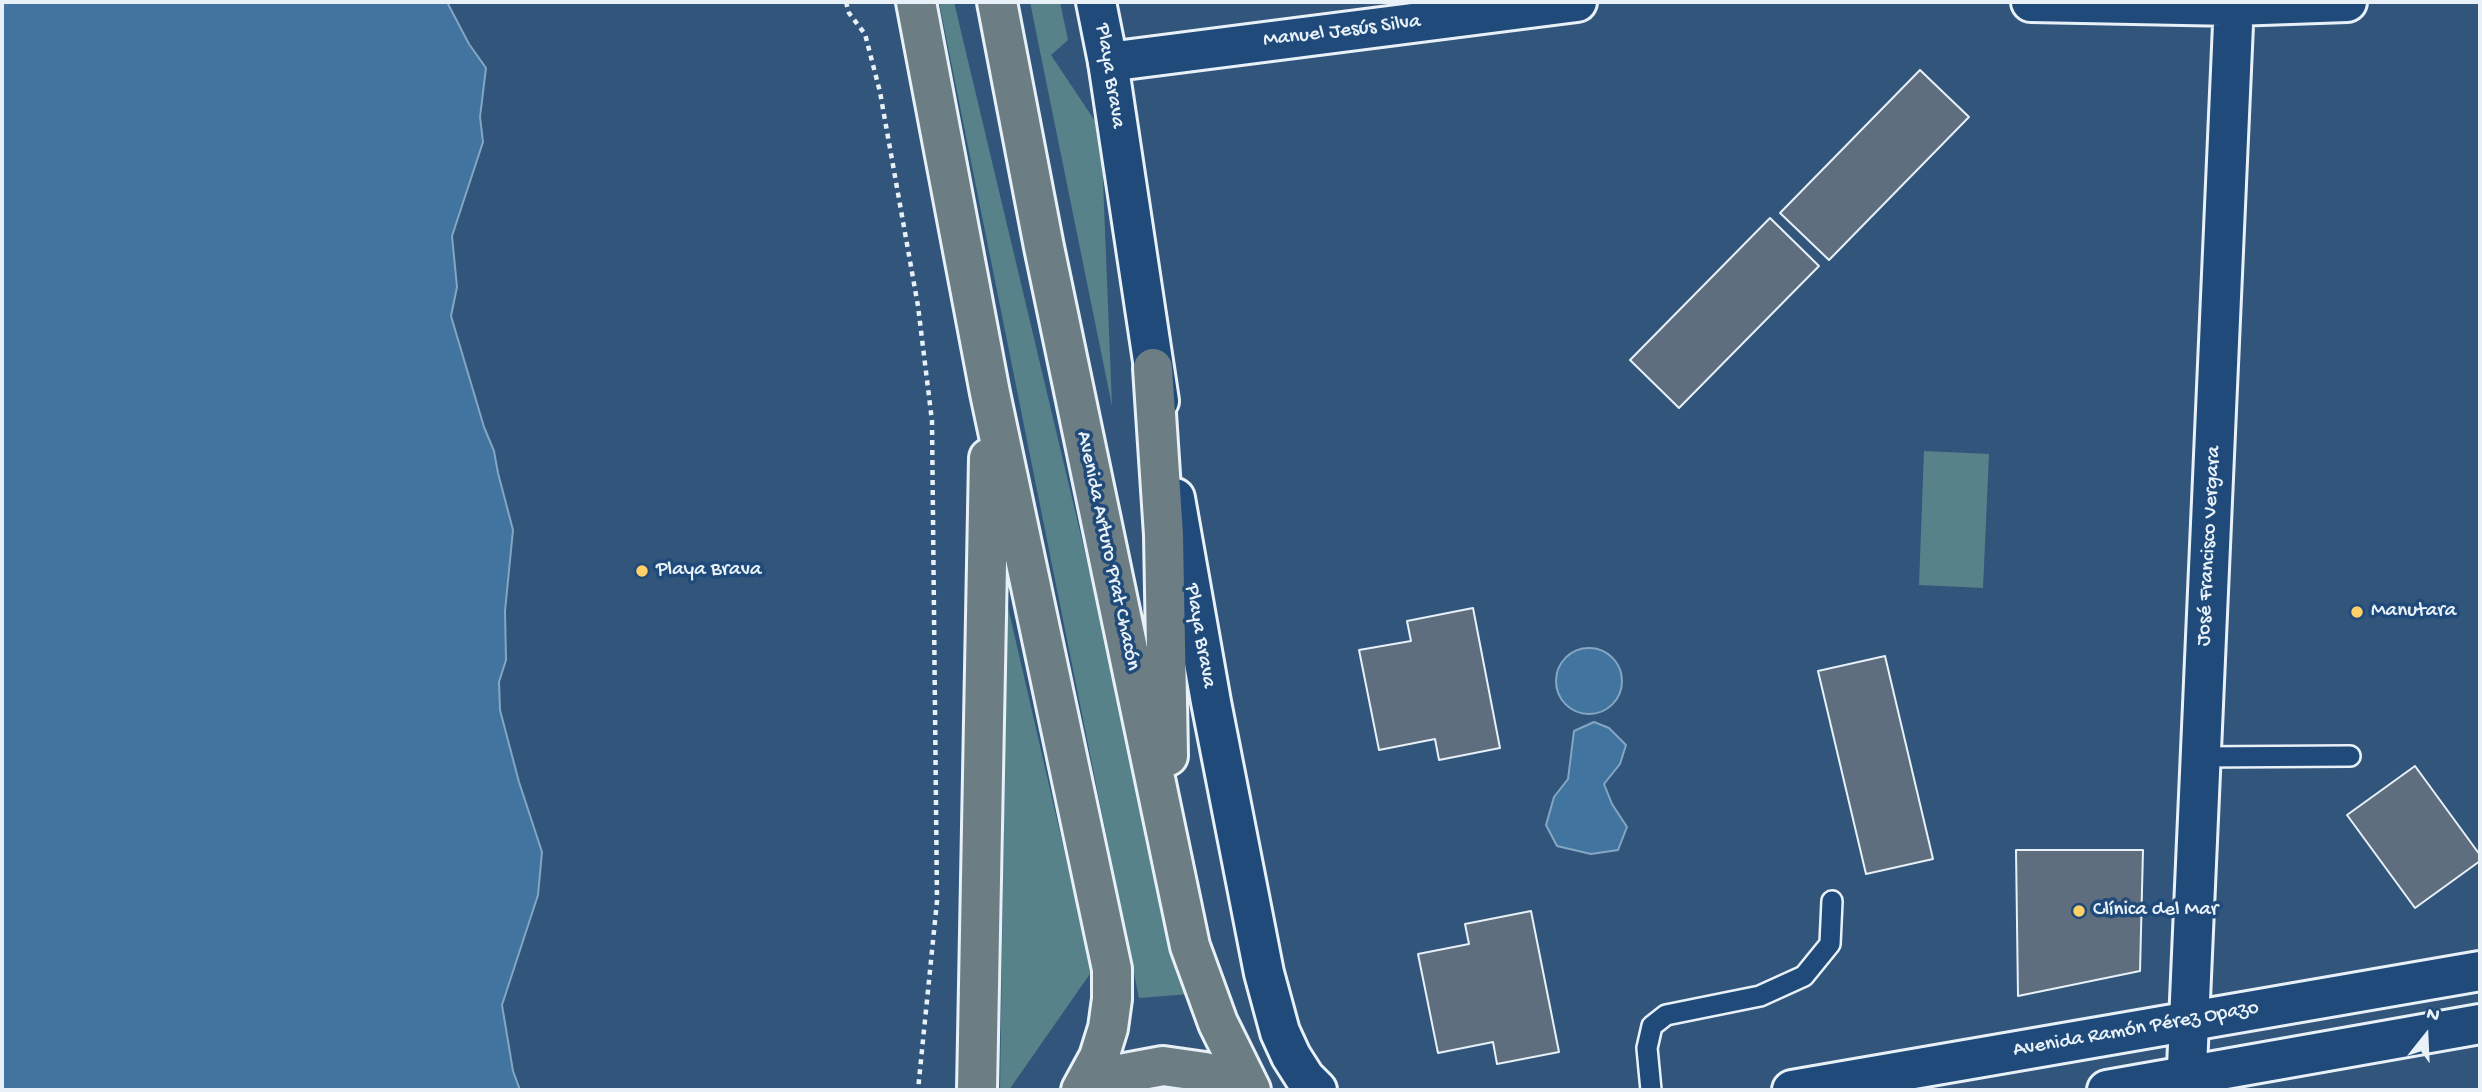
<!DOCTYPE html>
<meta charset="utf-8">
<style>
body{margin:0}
#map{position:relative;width:2482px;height:1092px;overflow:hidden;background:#32557c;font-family:"Gochi Hand",sans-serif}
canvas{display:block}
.frame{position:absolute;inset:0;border:4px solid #e8f1f8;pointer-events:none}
.north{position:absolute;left:2391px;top:1001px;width:70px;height:70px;-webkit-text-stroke:5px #1f4a7a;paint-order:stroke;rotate:18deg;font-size:19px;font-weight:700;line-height:28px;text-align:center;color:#e8f1f8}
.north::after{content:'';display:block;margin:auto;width:24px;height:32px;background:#e8f1f8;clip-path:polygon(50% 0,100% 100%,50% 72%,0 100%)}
</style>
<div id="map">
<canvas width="2482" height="1092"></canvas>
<div class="frame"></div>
<div class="north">N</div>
</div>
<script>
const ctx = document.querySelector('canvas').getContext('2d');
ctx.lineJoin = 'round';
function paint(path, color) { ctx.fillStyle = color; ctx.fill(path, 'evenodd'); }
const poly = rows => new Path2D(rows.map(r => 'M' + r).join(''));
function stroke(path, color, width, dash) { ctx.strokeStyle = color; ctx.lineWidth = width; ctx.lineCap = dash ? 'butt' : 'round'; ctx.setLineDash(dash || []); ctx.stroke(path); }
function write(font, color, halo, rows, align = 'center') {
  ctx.font = font + ' "Gochi Hand",sans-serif'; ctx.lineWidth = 7; ctx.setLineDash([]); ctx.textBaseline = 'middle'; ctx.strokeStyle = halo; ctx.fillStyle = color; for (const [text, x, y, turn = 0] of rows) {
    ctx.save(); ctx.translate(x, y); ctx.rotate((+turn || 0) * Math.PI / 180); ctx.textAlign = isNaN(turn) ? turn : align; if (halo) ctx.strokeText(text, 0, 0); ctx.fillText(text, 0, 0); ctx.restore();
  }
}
const green = poly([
 [939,2,954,2,1190,994,1139,998],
 [1030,2,1060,2,1068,40,1051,55,1101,130,1112,406],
 [1924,451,1989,454,1983,588,1919,585],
 [1007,603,1092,971,1009,1090,1000,1090]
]);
const water = poly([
 [2,2,447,2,469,44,486,68,480,117,483,142,452,236,457,287,451,316,484,427,494,451,498,473,513,530,505,611,506,660,499,682,500,710,519,782,542,852,538,895,502,1005,513,1071,520,1090,2,1090,2,2],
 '1556 681a33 33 0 1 1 66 0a33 33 0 1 1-66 0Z',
 [1594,722,1609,728,1626,745,1620,764,1604,784,1612,804,1627,827,1618,850,1591,854,1557,846,1546,825,1554,797,1568,779,1574,731,1594,722]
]);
const building = poly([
 [1920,70,1969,117,1829,260,1780,213,1920,70],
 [1770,218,1819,266,1679,408,1630,360,1770,218],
 [1473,608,1500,748,1439,760,1435,739,1379,750,1359,650,1411,641,1407,621,1473,608],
 [1885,656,1933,859,1866,874,1818,671,1885,656],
 [2415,766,2480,855,2480,861,2415,908,2347,815,2415,766],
 [2016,850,2143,850,2140,971,2018,996,2016,850],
 [1531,911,1559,1052,1497,1064,1493,1042,1438,1053,1418,954,1469,944,1465,924,1531,911]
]);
const path = poly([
 [846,2,849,13,865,34,880,92,918,306,932,421,937,901,918,1090]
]);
const lane = poly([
 [2201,757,2350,756],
 [1651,1090,1647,1048,1652,1026,1666,1015,1760,996,1804,976,1830,944,1832,901]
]);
const street = poly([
 [2031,2,2234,6,2347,2],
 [1108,62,1577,2],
 [2186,1090,2234,2]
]);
const secondary = poly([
 [1096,2,1108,62,1159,401],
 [1175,498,1211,702,1264,973,1280,1032,1291,1056,1305,1078,1317,1090],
 [1792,1090,2480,971],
 [2107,1090,2480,1024]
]);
const primary = poly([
 [916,2,990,393,1112,969,1112,999,1108,1028,1099,1057,1081,1090],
 [997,2,1044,247,1190,946,1218,1023,1251,1090],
 [1153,368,1164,535,1168,756],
 [977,1090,989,458],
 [1090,1090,1120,1074,1163,1066,1205,1072,1226,1080,1242,1090]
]);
const markers = [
 [642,571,7,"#ffd166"],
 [2357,612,7,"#ffd166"],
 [2079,911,7,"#ffd166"]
];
const streetNames = [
 ["Manuel Jesús Silva",1342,32,-7],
 ["Playa Brava",1109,76,81],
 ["José Francisco Vergara",2210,546,-87],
 ["Avenida Arturo Prat Chacón",1107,551,78],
 ["Playa Brava",1199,636,80],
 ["Avenida Ramón Pérez Opazo",2136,1030,-10]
];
const poiNames = [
 ["Playa Brava",656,571],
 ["Manutara",2371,612],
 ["Clínica del Mar",2093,911]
];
paint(green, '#58828a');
paint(water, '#41749e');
stroke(water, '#84a6c2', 2);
paint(building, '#5f6e7f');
stroke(building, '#e8f1f8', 2);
stroke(lane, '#e8f1f8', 24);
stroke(street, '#e8f1f8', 44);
stroke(secondary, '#e8f1f8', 44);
stroke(primary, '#e8f1f8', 44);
stroke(path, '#e8f1f8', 4.5, [5, 5]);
stroke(lane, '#1f4a7a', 19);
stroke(street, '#1f4a7a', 38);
stroke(secondary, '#1f4a7a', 38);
stroke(primary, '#6c7e84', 38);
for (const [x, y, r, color] of markers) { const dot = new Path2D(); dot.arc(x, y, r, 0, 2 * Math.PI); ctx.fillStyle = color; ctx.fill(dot); stroke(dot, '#1f4a7a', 2.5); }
write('21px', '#e8f1f8', '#1f4a7a', streetNames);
write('21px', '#e8f1f8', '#1f4a7a', poiNames, 'left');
</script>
